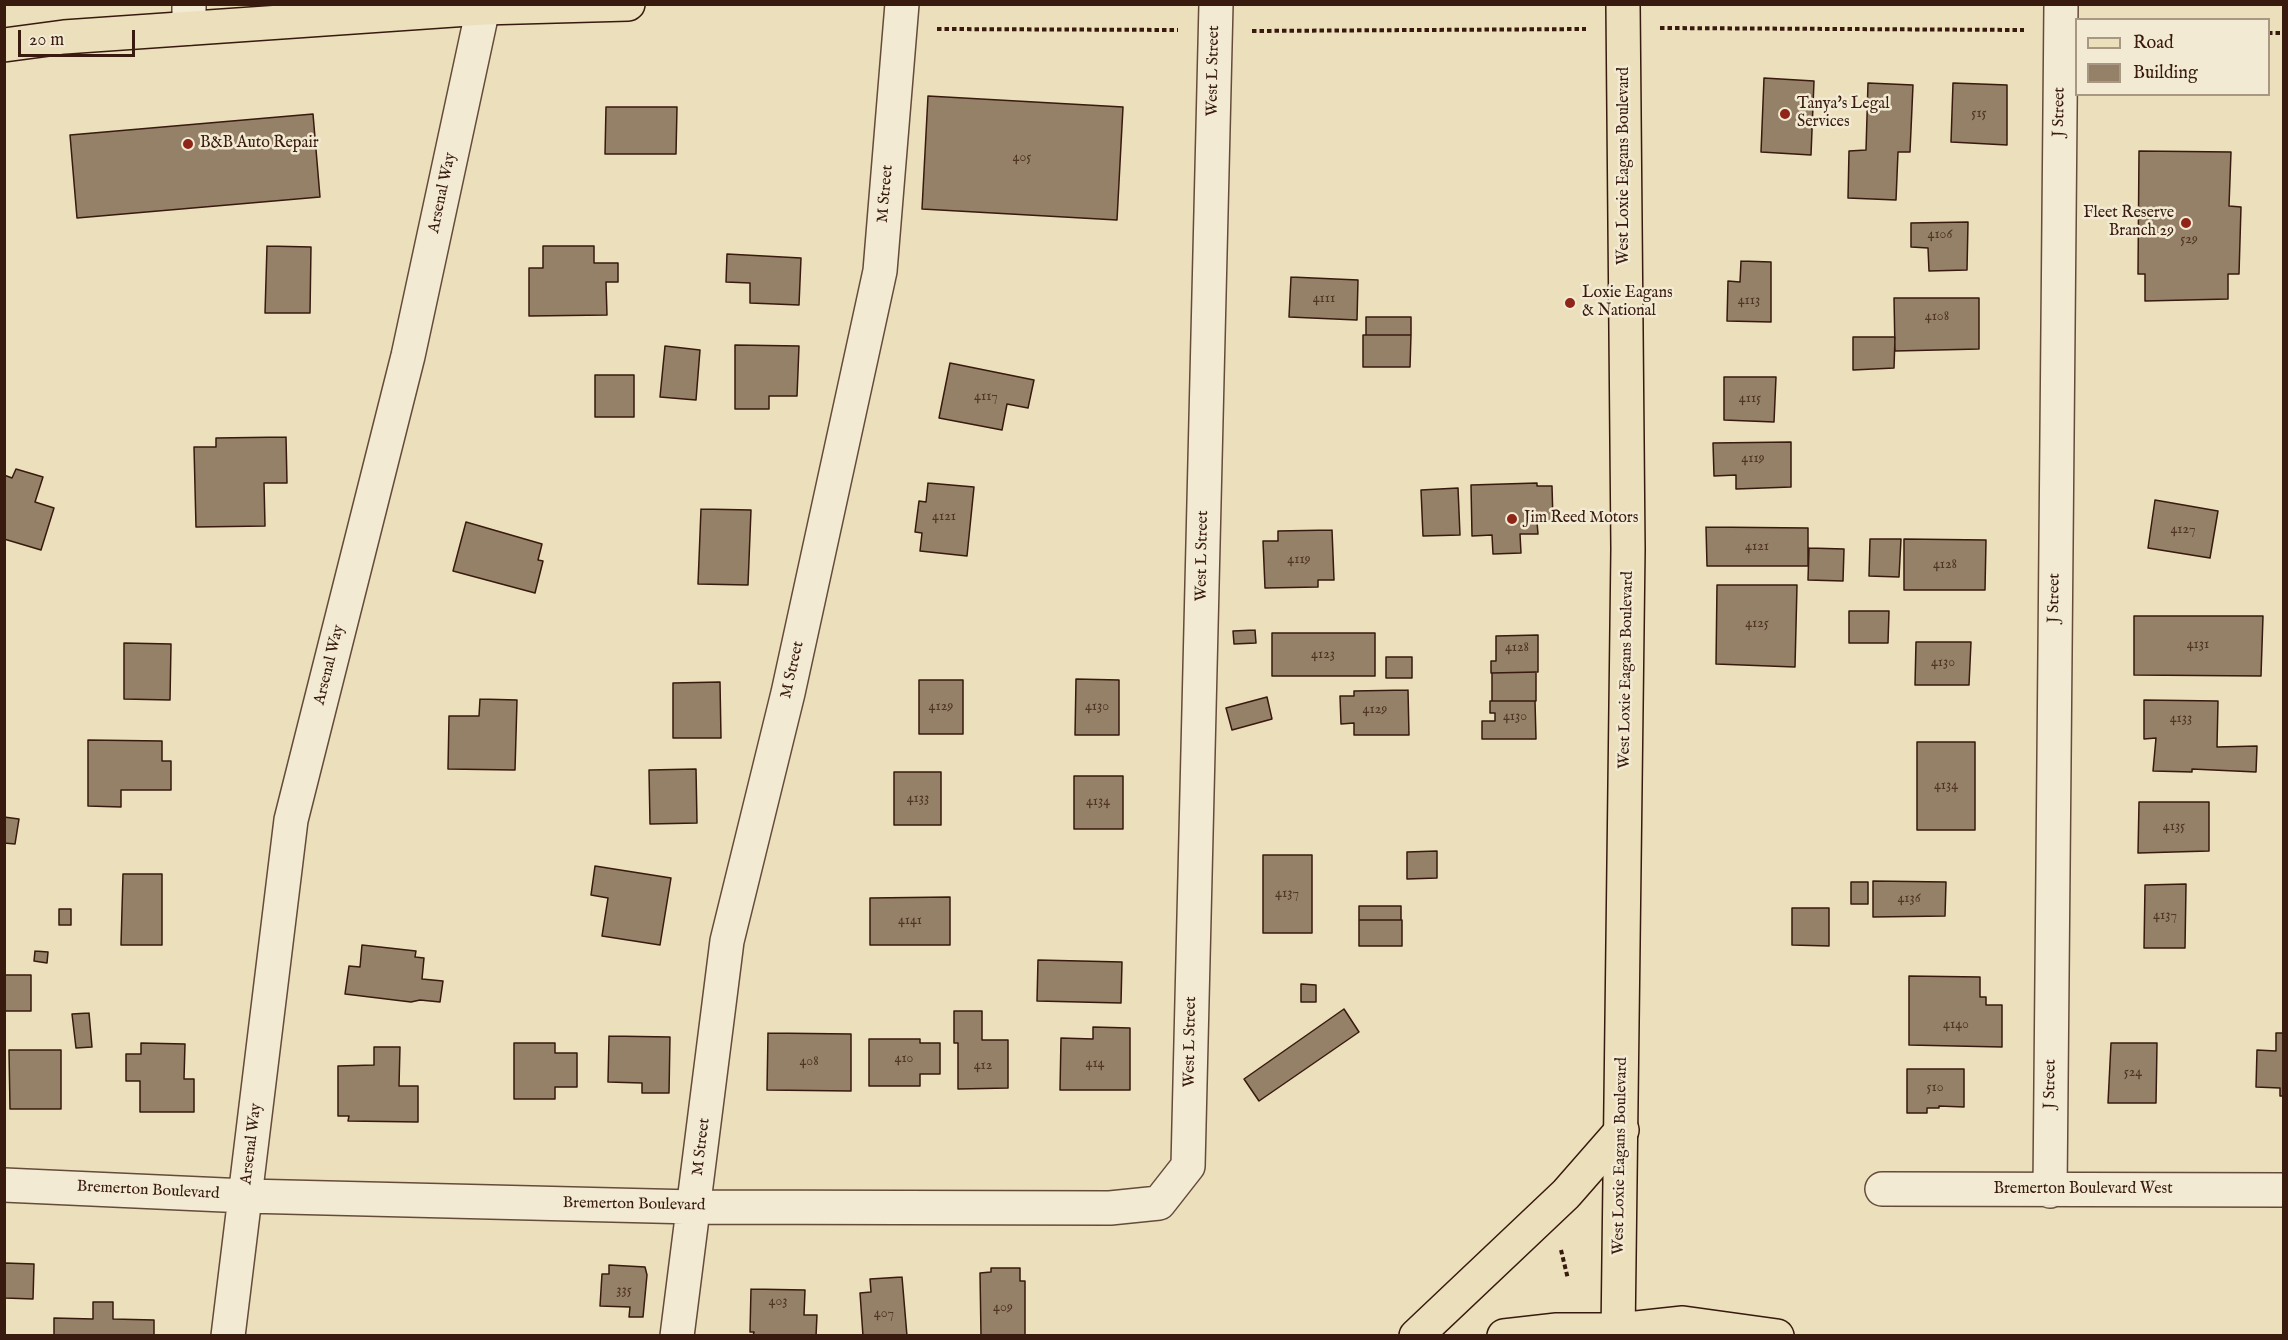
<!DOCTYPE html>
<style>
body{margin:0}
#map{position:relative;width:2288px;height:1340px;overflow:hidden;background:#ebdfbc;font-family:"IM FELL English",serif}
canvas{display:block}
.frame{position:absolute;inset:0;border:6px solid #381a0e;pointer-events:none}
.legend{position:absolute;left:2075px;top:18px;width:195px;height:78px;box-sizing:border-box;background:#f2ead3;border:2px solid #a89784;margin:0;padding:8px 10px;list-style:none;font-size:18px;color:#381a0e}
.legend li{display:flex;align-items:center;gap:12px;height:30px}
.legend b{width:30px;border:2px solid #a89784}
.scale{position:absolute;left:18px;top:30px;width:117px;height:27px;box-sizing:border-box;border:3px solid #381a0e;border-top:0;padding-left:8px;font-size:18px;line-height:21px;white-space:nowrap;color:#381a0e;-webkit-text-stroke:4px #f2ead3;paint-order:stroke}
</style>
<div id="map">
<canvas width="2288" height="1340"></canvas>
<div class="frame"></div>
<ul class="legend">
<li><b style="height:8px;background:#ebdfbc"></b>Road</li>
<li><b style="height:16px;background:#958068"></b>Building</li>
</ul>
<div class="scale">20 m</div>
</div>
<script>
const ctx = document.querySelector('canvas').getContext('2d');
ctx.lineJoin = 'round';
function paint(path, color) { ctx.fillStyle = color; ctx.fill(path, 'evenodd'); }
const poly = rows => new Path2D(rows.map(r => 'M' + r).join(''));
function stroke(path, color, width, dash) { ctx.strokeStyle = color; ctx.lineWidth = width; ctx.lineCap = dash ? 'butt' : 'round'; ctx.setLineDash(dash || []); ctx.stroke(path); }
function write(font, color, halo, rows, align = 'center') {
  ctx.font = font + ' "IM FELL English",serif'; ctx.lineWidth = 5; ctx.setLineDash([]); ctx.textBaseline = 'middle'; ctx.strokeStyle = halo; ctx.fillStyle = color; for (const [text, x, y, turn = 0] of rows) {
    ctx.save(); ctx.translate(x, y); ctx.rotate((+turn || 0) * Math.PI / 180); ctx.textAlign = isNaN(turn) ? turn : align; if (halo) ctx.strokeText(text, 0, 0); ctx.fillText(text, 0, 0); ctx.restore();
  }
}
const building = poly([
 [1764,78,1814,81,1811,155,1761,152,1764,78],
 [1868,83,1913,85,1910,152,1898,152,1896,200,1848,198,1849,151,1866,150,1868,83],
 [1953,83,2007,85,2007,145,1951,142,1953,83],
 [928,96,1123,107,1117,220,922,209,928,96],
 [606,107,677,107,676,154,605,154,606,107],
 [313,114,320,197,77,218,70,135,313,114],
 [2139,151,2231,152,2229,206,2241,207,2239,274,2228,274,2228,299,2145,301,2145,274,2138,274,2139,151],
 [1968,222,1967,270,1929,271,1928,248,1911,247,1911,223,1968,222],
 [267,246,311,247,310,313,265,313,267,246],
 [543,246,594,246,594,263,618,263,618,282,606,282,607,315,529,316,529,268,543,268,543,246],
 [727,254,801,258,799,305,750,303,750,283,726,282,727,254],
 [1741,261,1771,262,1771,322,1727,321,1728,281,1740,282,1741,261],
 [1291,277,1358,280,1357,320,1289,317,1291,277],
 [1894,298,1979,298,1979,349,1895,351,1894,298],
 [1366,317,1411,317,1411,335,1366,335,1366,317],
 [1363,335,1411,335,1410,367,1363,367,1363,335],
 [1853,337,1895,337,1894,368,1853,370,1853,337],
 [735,345,799,346,797,396,769,396,769,409,735,409,735,345],
 [665,346,700,350,696,400,660,397,665,346],
 [950,363,1034,380,1028,408,1007,404,1002,430,939,418,950,363],
 [595,375,634,375,634,417,595,417,595,375],
 [1724,377,1776,377,1774,422,1724,420,1724,377],
 [286,437,287,483,264,483,265,526,196,527,194,447,216,447,216,438,286,437],
 [1791,442,1791,487,1736,489,1736,475,1714,476,1713,443,1791,442],
 [16,469,43,477,35,502,54,508,41,550,4,539,4,475,12,478,16,469],
 [928,483,974,487,967,556,920,551,922,533,915,532,919,501,926,502,928,483],
 [1537,483,1537,486,1552,486,1553,521,1537,522,1538,534,1520,534,1521,553,1493,554,1492,535,1472,536,1471,485,1537,483],
 [1458,488,1460,535,1423,536,1421,490,1458,488],
 [2155,500,2218,511,2210,558,2148,548,2155,500],
 [701,509,751,510,748,585,698,584,701,509],
 [466,522,542,544,538,560,543,561,535,593,453,571,466,522],
 [1706,527,1808,528,1808,566,1707,566,1706,527],
 [1332,530,1334,580,1318,580,1318,587,1265,588,1263,541,1278,541,1278,531,1332,530],
 [1870,539,1901,539,1899,577,1869,576,1870,539],
 [1904,539,1986,540,1985,590,1904,590,1904,539],
 [1809,548,1844,549,1843,581,1808,580,1809,548],
 [1717,585,1797,585,1795,667,1716,664,1717,585],
 [1849,611,1889,611,1888,643,1849,643,1849,611],
 [2134,616,2263,616,2261,676,2134,675,2134,616],
 [1255,630,1256,643,1234,644,1233,631,1255,630],
 [1272,633,1375,633,1375,676,1272,676,1272,633],
 [1538,635,1538,672,1491,673,1491,661,1496,661,1496,636,1538,635],
 [1916,642,1971,642,1969,685,1915,685,1916,642],
 [124,643,171,644,170,700,124,699,124,643],
 [1386,657,1412,657,1412,678,1386,678,1386,657],
 [1536,672,1536,701,1492,701,1492,673,1536,672],
 [1076,679,1119,680,1119,735,1075,735,1076,679],
 [919,680,963,680,963,734,919,734,919,680],
 [720,682,721,738,673,738,673,683,720,682],
 [1408,690,1409,735,1354,735,1354,723,1341,724,1340,696,1354,696,1354,691,1408,690],
 [1267,697,1272,719,1232,730,1226,708,1267,697],
 [480,699,517,700,515,770,448,769,449,716,479,716,480,699],
 [2144,700,2218,701,2217,747,2257,746,2256,772,2192,769,2192,772,2153,771,2156,738,2144,739,2144,700],
 [1490,701,1535,701,1536,739,1482,739,1482,721,1495,721,1495,713,1490,713,1490,701],
 [88,740,162,741,162,761,171,761,171,790,121,790,121,807,88,806,88,740],
 [1917,742,1975,742,1975,830,1917,830,1917,742],
 [696,769,697,823,650,824,649,770,696,769],
 [894,772,941,772,941,825,894,825,894,772],
 [1074,776,1123,776,1123,829,1074,829,1074,776],
 [2139,802,2209,802,2209,851,2138,853,2139,802],
 [4,817,19,819,15,844,4,843,4,817],
 [1437,851,1437,878,1407,879,1407,852,1437,851],
 [1263,855,1312,855,1312,933,1263,933,1263,855],
 [595,866,671,878,660,945,602,936,608,898,591,895,595,866],
 [123,874,162,874,162,945,121,945,123,874],
 [1873,881,1946,882,1945,916,1873,917,1873,881],
 [1851,882,1868,882,1868,904,1851,904,1851,882],
 [2186,884,2185,948,2144,948,2145,885,2186,884],
 [950,897,950,945,870,945,870,898,950,897],
 [1359,906,1401,906,1401,920,1359,920,1359,906],
 [1792,908,1829,908,1829,946,1792,945,1792,908],
 [59,909,71,909,71,925,59,925,59,909],
 [1359,920,1402,920,1402,946,1359,946,1359,920],
 [362,945,416,951,415,957,424,958,422,979,443,981,440,1002,420,1000,411,1002,345,994,349,966,360,967,362,945],
 [35,951,48,952,47,963,34,961,35,951],
 [1038,960,1122,962,1121,1003,1037,1001,1038,960],
 [4,975,31,975,31,1011,4,1011,4,975],
 [1909,976,1980,977,1980,997,1986,997,1986,1005,2002,1005,2002,1047,1909,1045,1909,976],
 [1301,984,1316,985,1316,1002,1301,1002,1301,984],
 [1344,1009,1359,1032,1259,1101,1244,1079,1344,1009],
 [954,1011,982,1011,982,1040,1008,1040,1008,1088,958,1089,958,1043,954,1043,954,1011],
 [89,1013,92,1047,76,1048,72,1014,89,1013],
 [1093,1027,1130,1028,1130,1090,1060,1090,1061,1038,1093,1039,1093,1027],
 [768,1033,851,1034,851,1091,767,1090,768,1033],
 [2276,1033,2284,1033,2284,1096,2280,1096,2280,1088,2256,1087,2257,1050,2276,1051,2276,1033],
 [609,1036,670,1037,669,1093,642,1093,642,1083,608,1082,609,1036],
 [869,1039,920,1039,920,1043,940,1043,940,1074,920,1074,920,1086,869,1086,869,1039],
 [141,1043,185,1044,184,1079,194,1079,194,1112,140,1112,140,1081,126,1081,126,1054,141,1054,141,1043],
 [514,1043,555,1043,555,1053,577,1053,577,1087,555,1087,555,1099,514,1099,514,1043],
 [2111,1043,2157,1043,2156,1103,2108,1103,2111,1043],
 [374,1047,400,1047,399,1086,418,1086,418,1122,348,1121,349,1116,338,1116,338,1066,374,1065,374,1047],
 [9,1050,61,1050,61,1109,10,1109,9,1050],
 [1907,1069,1964,1069,1964,1107,1939,1106,1939,1108,1927,1108,1927,1113,1907,1113,1907,1069],
 [5,1263,34,1264,33,1299,5,1298,5,1263],
 [609,1265,645,1267,647,1275,643,1317,629,1317,630,1307,600,1306,602,1274,609,1274,609,1265],
 [991,1268,1020,1268,1020,1281,1025,1281,1025,1336,981,1336,980,1273,991,1272,991,1268],
 [902,1277,907,1336,863,1336,860,1293,871,1292,870,1279,902,1277],
 [751,1289,805,1290,804,1315,817,1315,816,1336,753,1336,754,1332,750,1332,751,1289],
 [93,1302,113,1302,113,1319,154,1320,154,1336,54,1336,54,1318,93,1319,93,1302]
]);
const path = poly([
 [1660,28,2024,30],
 [937,29,1178,30],
 [1252,31,1586,29],
 [2268,33,2284,33],
 [1561,1250,1568,1279]
]);
const minor = poly([
 [189,4,189,28],
 [4,1185,246,1196,694,1207,1110,1208,1159,1203,1188,1166,1216,4],
 [1882,1189,2284,1190],
 [2050,1191,2061,4],
 [228,1336,291,820,408,356,483,8],
 [677,1336,727,941,788,693,880,271,902,4]
]);
const major = poly([
 [4,45,64,37,483,8,628,4],
 [1618,1336,1628,549,1623,4]
]);
const highway = poly([
 [1416,1336,1566,1194,1622,1130],
 [1504,1336,1557,1330,1618,1330,1683,1323,1777,1336]
]);
const markers = [
 [1785,114,6,"#8f2418"],
 [188,144,6,"#8f2418"],
 [2186,223,6,"#8f2418"],
 [1570,303,6,"#8f2418"],
 [1512,519,6,"#8f2418"]
];
const numberNames = [
 ["515",1979,114],
 ["405",1022,158],
 ["4106",1940,235],
 ["529",2189,240],
 ["4111",1324,299],
 ["4113",1749,301],
 ["4108",1937,317],
 ["4117",986,397],
 ["4115",1750,399],
 ["4119",1753,459],
 ["4121",944,517],
 ["4127",2183,530],
 ["4121",1757,547],
 ["4119",1299,560],
 ["4128",1945,565],
 ["4125",1757,624],
 ["4131",2198,645],
 ["4128",1517,648],
 ["4123",1323,655],
 ["4130",1943,663],
 ["4129",941,707],
 ["4130",1097,707],
 ["4129",1375,710],
 ["4130",1515,717],
 ["4133",2181,719],
 ["4134",1946,786],
 ["4133",918,799],
 ["4134",1098,802],
 ["4135",2174,827],
 ["4137",1287,894],
 ["4136",1909,899],
 ["4137",2165,916],
 ["4141",910,921],
 ["4140",1956,1025],
 ["410",904,1059],
 ["408",809,1062],
 ["414",1095,1064],
 ["412",983,1066],
 ["524",2133,1073],
 ["510",1935,1088],
 ["335",624,1291],
 ["403",778,1302],
 ["409",1003,1308],
 ["407",884,1314]
];
const streetNames = [
 ["West L Street",1214,71,-89],
 ["J Street",2060,112,-89],
 ["West Loxie Eagans Boulevard",1625,166,-90],
 ["Arsenal Way",443,193,-78],
 ["M Street",886,194,-85],
 ["West L Street",1203,556,-89],
 ["J Street",2055,598,-89],
 ["Arsenal Way",330,665,-76],
 ["M Street",793,670,-77],
 ["West Loxie Eagans Boulevard",1627,670,-89],
 ["West L Street",1191,1042,-89],
 ["J Street",2051,1084,-89],
 ["Arsenal Way",252,1144,-83],
 ["M Street",702,1147,-83],
 ["West Loxie Eagans Boulevard",1621,1156,-89],
 ["Bremerton Boulevard West",2083,1190],
 ["Bremerton Boulevard",148,1191,3],
 ["Bremerton Boulevard",634,1205,1]
];
const poiNames = [
 ["Tanya's Legal",1797,105],
 ["Services",1797,123],
 ["B&B Auto Repair",200,144],
 ["Fleet Reserve",2174,214,"right"],
 ["Branch 29",2174,232,"right"],
 ["Loxie Eagans",1582,294],
 ["& National",1582,312],
 ["Jim Reed Motors",1524,519]
];
paint(building, '#958068');
stroke(building, '#381a0e', 1.5);
stroke(minor, '#654b3a', 36);
stroke(major, '#381a0e', 36);
stroke(highway, '#381a0e', 36);
stroke(path, '#381a0e', 4, [4.5, 3]);
stroke(minor, '#f2ead3', 33);
stroke(major, '#ebdfbc', 33);
stroke(highway, '#ebdfbc', 33);
for (const [x, y, r, color] of markers) { const dot = new Path2D(); dot.arc(x, y, r, 0, 2 * Math.PI); ctx.fillStyle = color; ctx.fill(dot); stroke(dot, '#f2ead3', 2); }
write('14px', '#4f3424', null, numberNames);
write('16px', '#381a0e', '#f2ead3', streetNames);
write('16px', '#381a0e', '#f2ead3', poiNames, 'left');
</script>
